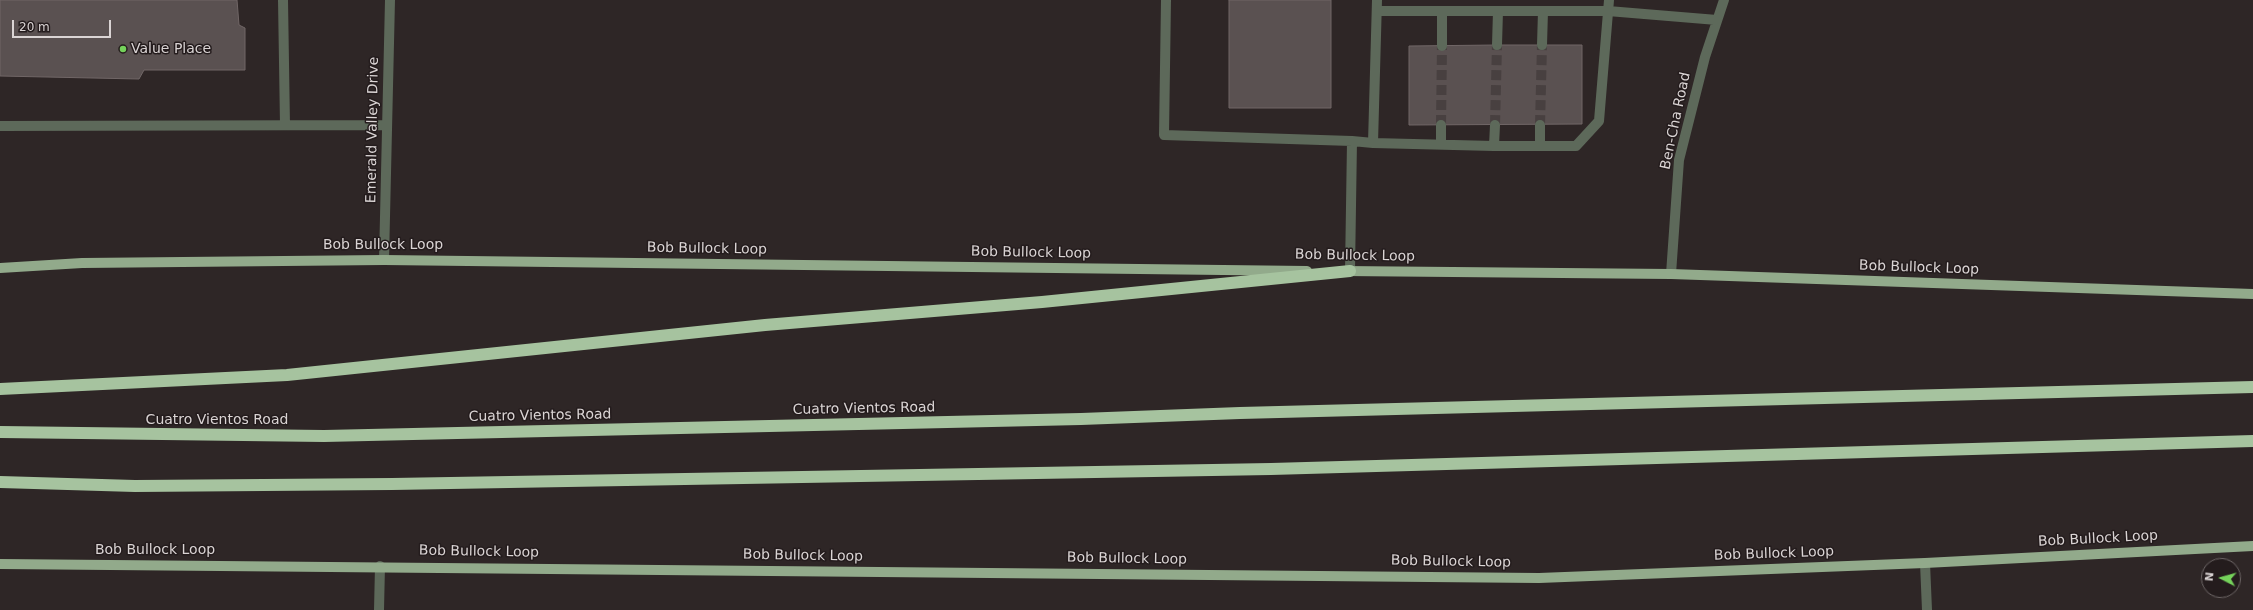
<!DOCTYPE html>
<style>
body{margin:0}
#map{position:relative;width:2253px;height:610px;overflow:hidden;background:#2e2626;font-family:"DejaVu Sans",sans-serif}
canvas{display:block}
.north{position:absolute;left:2201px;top:558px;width:40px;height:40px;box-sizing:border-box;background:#241c1d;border:1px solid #6d6666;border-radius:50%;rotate:276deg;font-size:11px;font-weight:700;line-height:16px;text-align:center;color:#dad4d4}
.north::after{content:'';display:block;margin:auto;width:14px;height:18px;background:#75d25b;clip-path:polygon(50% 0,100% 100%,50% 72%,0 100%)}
.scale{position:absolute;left:12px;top:20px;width:99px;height:18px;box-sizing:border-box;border:2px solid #dad4d4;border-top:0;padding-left:5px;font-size:12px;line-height:14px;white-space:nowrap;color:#dad4d4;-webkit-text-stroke:3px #241c1d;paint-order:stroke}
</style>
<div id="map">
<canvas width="2253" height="610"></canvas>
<div class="north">N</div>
<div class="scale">20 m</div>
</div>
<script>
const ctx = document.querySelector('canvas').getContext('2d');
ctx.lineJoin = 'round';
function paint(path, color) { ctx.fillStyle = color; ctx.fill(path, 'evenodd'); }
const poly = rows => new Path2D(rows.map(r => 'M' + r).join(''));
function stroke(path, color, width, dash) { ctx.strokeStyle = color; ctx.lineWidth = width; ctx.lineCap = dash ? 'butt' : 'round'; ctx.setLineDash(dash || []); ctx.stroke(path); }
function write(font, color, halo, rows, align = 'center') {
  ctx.font = font + ' "DejaVu Sans",sans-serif'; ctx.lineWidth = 3; ctx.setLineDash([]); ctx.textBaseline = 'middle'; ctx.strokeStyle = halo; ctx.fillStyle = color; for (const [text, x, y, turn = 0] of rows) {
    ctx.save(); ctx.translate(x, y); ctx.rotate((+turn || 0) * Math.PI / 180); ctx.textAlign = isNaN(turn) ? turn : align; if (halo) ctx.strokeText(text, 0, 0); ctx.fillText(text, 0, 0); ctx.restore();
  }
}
const building = poly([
 [0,0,237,0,239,25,245,28,245,70,144,70,139,79,0,76,0,0],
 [1229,0,1331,0,1331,108,1229,108,1229,0],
 [1497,45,1582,45,1582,124,1409,125,1409,46,1497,45]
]);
const minorTunnel = poly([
 [1441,125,1442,46],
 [1495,125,1497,45],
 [1540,125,1542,45]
]);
const minor = poly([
 [283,0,285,125],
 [1166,0,1164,135,1352,141],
 [1377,0,1373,143,1494,146,1576,146,1599,121,1609,0],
 [1377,11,1608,11,1717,20],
 [1497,45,1498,11],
 [1542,45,1543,11],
 [1442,46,1442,11],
 [0,126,387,125],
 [1441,144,1441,125],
 [1494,146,1495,125],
 [1540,146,1540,125],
 [384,260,390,0],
 [1350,271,1352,141,1373,143],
 [1671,274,1679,160,1705,57,1724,0],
 [1925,563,1927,610],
 [379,610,380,566]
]);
const major = poly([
 [0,268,82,263,384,260,1307,271],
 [1343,271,1671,274,2253,294],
 [0,564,1539,578,1925,563,2253,546]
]);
const highway = poly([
 [0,389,287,375,765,325,1042,302,1350,271],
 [0,432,324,436,1081,419,1240,413,2253,387],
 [0,482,135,486,392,484,1271,469,2253,441]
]);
const markers = [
 [123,49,4,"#75d25b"]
];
const poiNames = [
 ["Value Place",131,49]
];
const streetNames = [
 ["Ben-Cha Road",1676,121,-78],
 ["Emerald Valley Drive",373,130,-89],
 ["Bob Bullock Loop",383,245],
 ["Bob Bullock Loop",707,249,1],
 ["Bob Bullock Loop",1031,253,1],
 ["Bob Bullock Loop",1355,256,1],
 ["Bob Bullock Loop",1919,268,2],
 ["Cuatro Vientos Road",864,409,-1],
 ["Cuatro Vientos Road",540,416,-1],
 ["Cuatro Vientos Road",217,420],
 ["Bob Bullock Loop",2098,539,-3],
 ["Bob Bullock Loop",155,550],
 ["Bob Bullock Loop",479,552,1],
 ["Bob Bullock Loop",1774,554,-2],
 ["Bob Bullock Loop",803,556,1],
 ["Bob Bullock Loop",1127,559,1],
 ["Bob Bullock Loop",1451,562,1]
];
paint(building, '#5a5151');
stroke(building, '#716767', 1);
stroke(minorTunnel, '#484040', 10, [10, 5]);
stroke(minor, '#5d695a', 10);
stroke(major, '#92aa8b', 10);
stroke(highway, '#a6c39f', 12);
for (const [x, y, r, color] of markers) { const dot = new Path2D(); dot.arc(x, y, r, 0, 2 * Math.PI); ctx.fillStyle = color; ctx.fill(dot); stroke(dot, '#241c1d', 1.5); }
write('14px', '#dad4d4', '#241c1d', poiNames, 'left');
write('14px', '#dad4d4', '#241c1d', streetNames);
</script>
